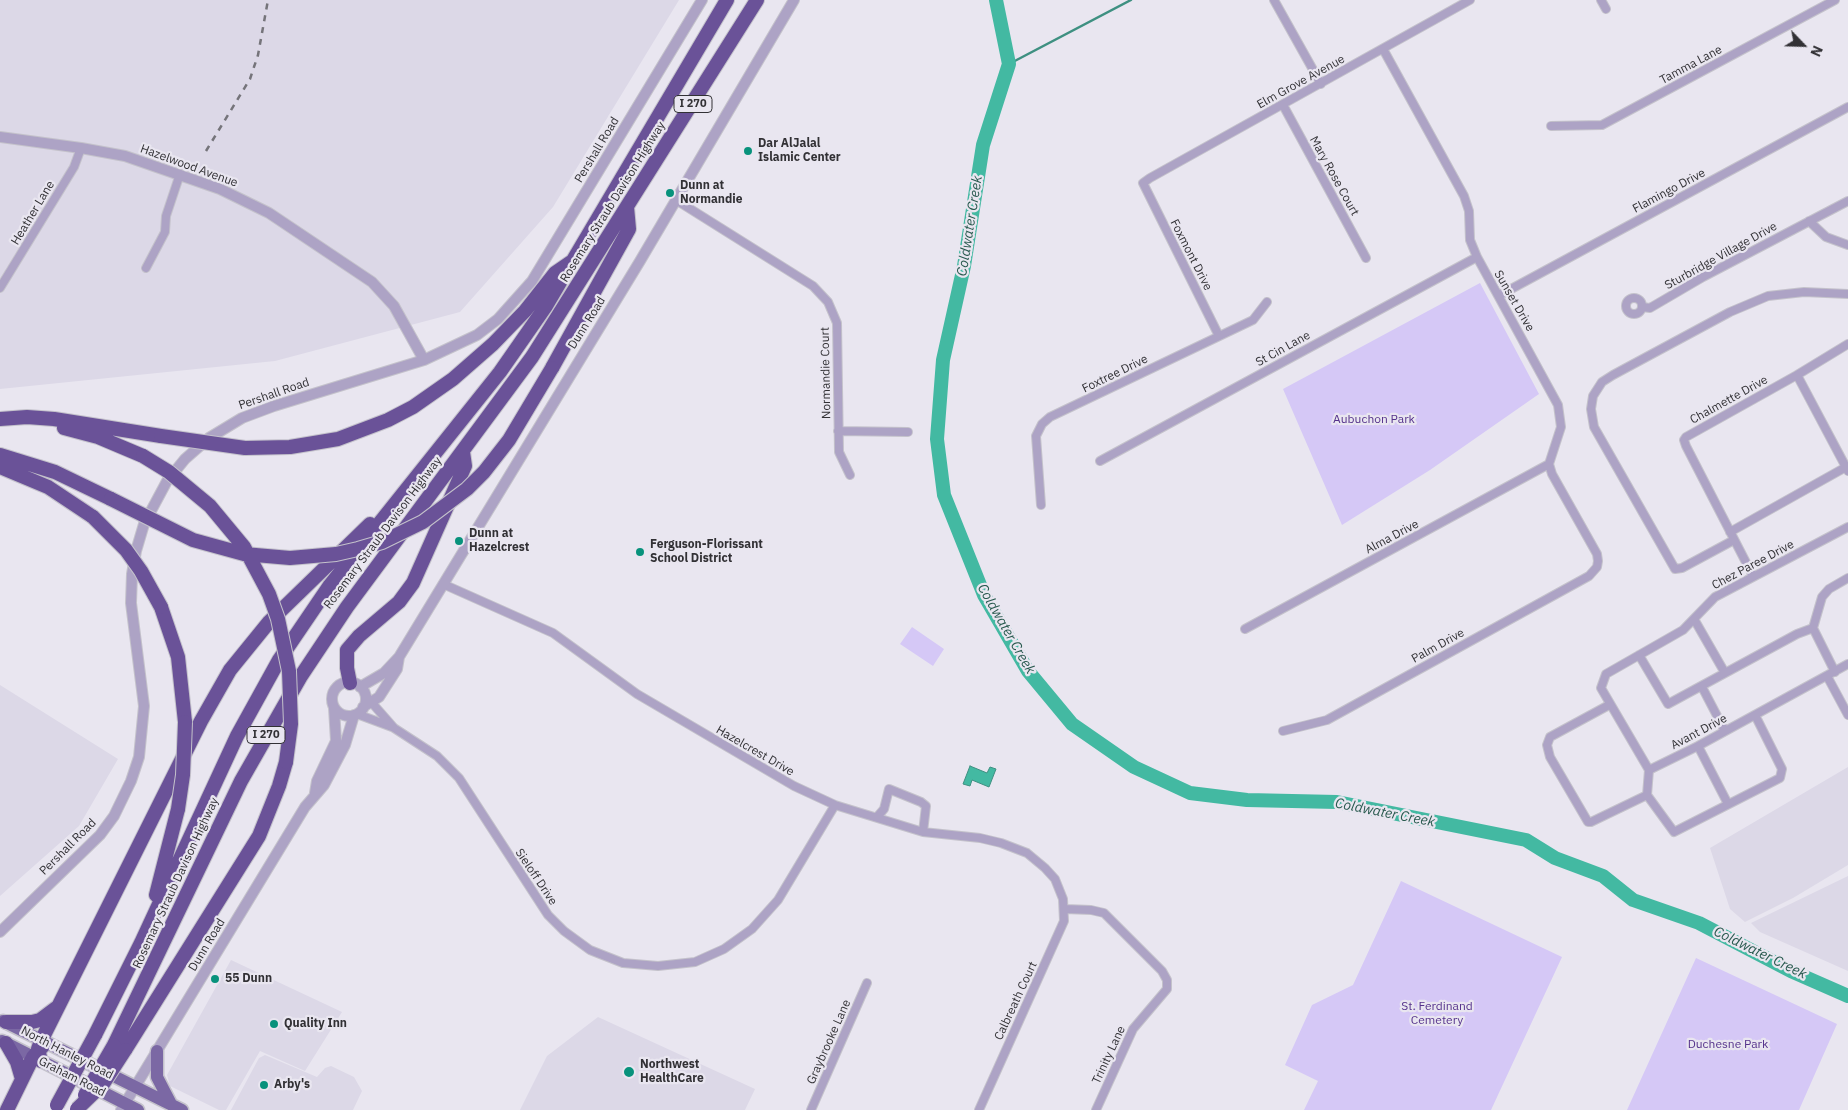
<!DOCTYPE html>
<style>
body{margin:0}
#map{position:relative;width:1848px;height:1110px;overflow:hidden;background:#e9e6f0;font-family:"IBM Plex Sans",sans-serif}
canvas{display:block}
.north{position:absolute;left:1778px;top:20px;width:50px;height:50px;-webkit-text-stroke:4px #e9e6f0;paint-order:stroke;rotate:114deg;font-size:14px;font-weight:700;line-height:20px;text-align:center;color:#323135}
.north::after{content:'';display:block;margin:auto;width:18px;height:22px;background:#323135;clip-path:polygon(50% 0,100% 100%,50% 72%,0 100%)}
</style>
<div id="map">
<canvas width="1848" height="1110"></canvas>
<div class="north">N</div>
</div>
<script>
const ctx = document.querySelector('canvas').getContext('2d');
ctx.lineJoin = 'round';
function paint(path, color) { ctx.fillStyle = color; ctx.fill(path, 'evenodd'); }
const poly = rows => new Path2D(rows.map(r => 'M' + r).join(''));
function stroke(path, color, width, dash) { ctx.strokeStyle = color; ctx.lineWidth = width; ctx.lineCap = dash ? 'butt' : 'round'; ctx.setLineDash(dash || []); ctx.stroke(path); }
function write(font, color, halo, rows, align = 'center') {
  ctx.font = font + ' "IBM Plex Sans",sans-serif'; ctx.lineWidth = 4.5; ctx.setLineDash([]); ctx.textBaseline = 'middle'; ctx.strokeStyle = halo; ctx.fillStyle = color; for (const [text, x, y, turn = 0] of rows) {
    ctx.save(); ctx.translate(x, y); ctx.rotate((+turn || 0) * Math.PI / 180); ctx.textAlign = isNaN(turn) ? turn : align; if (halo) ctx.strokeText(text, 0, 0); ctx.fillText(text, 0, 0); ctx.restore();
  }
}
const built = poly([
 [0,0,679,0,553,207,460,312,275,361,0,389],
 [0,685,118,759,79,826,0,896],
 [1848,767,1848,865,1793,898,1745,922,1730,909,1710,848],
 [1848,876,1848,971,1760,932,1751,923],
 [231,960,342,1012,305,1071,260,1051,226,1110,219,1110,170,1086,167,1075],
 [598,1017,755,1089,745,1110,520,1110,547,1056],
 [265,1055,317,1077,325,1068,331,1066,354,1077,362,1091,353,1110,231,1110,259,1058]
]);
const green = poly([
 [1480,283,1539,394,1430,470,1342,525,1283,389],
 [912,627,944,649,933,666,900,644],
 [1401,881,1562,957,1491,1110,1304,1110,1318,1081,1285,1065,1312,1005,1353,985],
 [1696,958,1837,1024,1799,1110,1627,1110]
]);
const water = poly([
 [970,766,987,773,990,767,996,769,989,787,972,780,970,786,963,784,970,766]
]);
const stream = poly([
 [1009,64,1131,0]
]);
const river = poly([
 [996,0,1009,64,983,145,964,266,943,360,937,439,944,495,984,595,1028,671,1072,724,1134,767,1190,793,1247,800,1337,802,1526,840,1555,858,1603,876,1633,900,1699,923,1791,971,1848,996]
]);
const minor = poly([
 [1274,0,1321,84],
 [1601,0,1606,9],
 [1283,105,1366,258],
 [1551,126,1602,125,1835,0],
 [676,200,813,286,828,302,837,323,839,452,850,475],
 [1809,221,1826,237,1848,245],
 [146,268,165,232,166,216,180,174],
 [0,288,74,167,81,148],
 [1500,295,1848,107],
 '1626 306a8 8 0 1 1 16 0a8 8 0 1 1-16 0Z',
 [1642,307,1650,308,1703,277,1848,201],
 [1219,336,1143,183,1150,178,1470,0],
 [1797,375,1848,344],
 [838,431,908,432],
 [1100,461,1477,257],
 [1041,505,1036,436,1042,424,1050,417,1253,320,1267,302],
 [1848,527,1715,597,1683,630,1606,674,1601,688,1649,770,1698,746,1848,664],
 [1730,532,1846,467],
 [1734,540,1682,568,1675,569,1594,427,1591,409,1593,396,1602,382,1613,375,1730,312,1768,296,1804,292,1848,294],
 [1753,576,1686,446,1684,440,1686,437,1797,375,1848,471],
 [443,584,553,633,637,694,794,786,835,805,923,832,980,838,1001,843,1027,853,1045,868,1055,879,1063,899,1064,921,979,1110],
 [1694,619,1725,673],
 [1245,629,1549,464],
 [1639,655,1668,704,1797,634,1813,628],
 [1835,672,1813,628,1822,597,1829,589,1848,578],
 [1827,676,1848,715],
 [1702,687,1725,731],
 [365,695,394,728,437,756,459,778,548,915,564,931,590,950,623,963,658,966,695,962,724,949,752,929,778,900,835,805],
 [1609,705,1550,737,1547,745,1550,757,1588,822,1591,822,1647,795],
 [357,714,392,727],
 [1283,731,1327,720,1589,576,1597,567,1598,561,1597,554,1552,474,1549,464,1561,427,1558,405,1477,257,1470,240,1469,211,1464,196,1383,49],
 [1698,746,1728,804],
 [1649,770,1647,795,1674,832,1780,778,1782,769,1755,715],
 [877,817,884,809,889,789,921,802,926,806,923,832],
 [1065,909,1091,910,1104,913,1162,971,1167,980,1167,989,1133,1029,1096,1110],
 [811,1110,867,983]
]);
const tertiary = poly([
 [0,137,81,148,125,156,220,189,269,213,372,282,394,306,424,360],
 '332 699a17 17 0 1 1 34 0a17 17 0 1 1-34 0Z',
 [360,687,384,673,399,657,640,261,794,0],
 [363,707,379,697,397,669,399,657],
 [315,793,317,781,336,741,334,708],
 [0,932,100,835,114,816,131,781,139,757,144,706,131,603,132,574,136,551,144,524,167,481,185,459,209,438,242,418,274,406,424,360,477,335,498,319,532,281,702,0],
 [121,1110,305,807,324,785,345,745,354,715]
]);
const primary = poly([
 [3,1021,182,1110],
 [2,1041,138,1110],
 [157,1051,157,1077,171,1104]
]);
const motorway = poly([
 [552,368,629,229,627,207],
 [0,419,27,417,54,419,161,436],
 [64,428,98,437,143,456],
 [245,448,290,447,338,439,388,420,413,407,453,379,493,344,525,311,555,273,571,262],
 [0,455,55,472,111,499],
 [0,467,48,487,93,517],
 [161,607,178,657,185,722],
 [350,683,347,668,347,650,359,636,399,602,413,583,465,466,463,452],
 [156,895,178,809],
 [6,1022,32,1022,40,1020,56,1008],
 [95,1035,141,943,237,736,279,660,330,585,500,372,546,306,727,0],
 [6,1043,17,1062,22,1079],
 [114,1045,241,781,301,676,347,607,532,357,757,0],
 [125,1050,259,836,279,786,286,762],
 [41,1061,38,1049,41,1041,201,721,230,670,269,622,370,524],
 [7,1110,33,1057,43,1046]
]);
const rail = poly([
 [206,151,250,79,258,55,268,0]
]);
const motorwayBridge = poly([
 [161,436,245,448],
 [143,456,169,472,210,506,244,547,269,594,278,619,289,671,291,724,286,762],
 [111,499,193,540,244,554,290,558,336,554,358,549,382,542,423,522,467,489,484,472,509,440,552,368],
 [93,517,126,550,141,571,161,607],
 [178,809,183,775,185,722],
 [85,1095,114,1045],
 [57,1105,95,1035],
 [77,1109,103,1084,125,1050]
]);
const markers = [
 [748,151,5,"#08927c"],
 [670,193,5,"#08927c"],
 [459,541,5,"#08927c"],
 [640,552,5,"#08927c"],
 [215,979,5,"#08927c"],
 [274,1024,5,"#08927c"],
 [629,1072,6,"#08927c"],
 [264,1085,5,"#08927c"]
];
const shields = [
 [693,104,38],
 [266,735,38]
];
const shieldNames = [
 ["I 270",693,104],
 ["I 270",266,735]
];
const streetNames = [
 ["Tamma Lane",1691,65,-28],
 ["Elm Grove Avenue",1301,82,-29],
 ["Pershall Road",597,150,-59],
 ["Hazelwood Avenue",189,166,20],
 ["Mary Rose Court",1334,176,61],
 ["Flamingo Drive",1669,191,-28],
 ["Rosemary Straub Davison Highway",613,202,-58],
 ["Heather Lane",33,213,-59],
 ["Foxmont Drive",1191,255,63],
 ["Sturbridge Village Drive",1721,256,-29],
 ["Sunset Drive",1514,301,60],
 ["Dunn Road",587,323,-58],
 ["St Cin Lane",1283,349,-29],
 ["Normandie Court",826,373,-91],
 ["Foxtree Drive",1115,374,-26],
 ["Pershall Road",274,394,-19],
 ["Chalmette Drive",1729,400,-29],
 ["Rosemary Straub Davison Highway",383,533,-53],
 ["Alma Drive",1392,537,-28],
 ["Chez Paree Drive",1753,565,-28],
 ["Palm Drive",1438,646,-29],
 ["Avant Drive",1699,732,-28],
 ["Hazelcrest Drive",755,751,30],
 ["Pershall Road",68,847,-45],
 ["Sieloff Drive",536,877,56],
 ["Rosemary Straub Davison Highway",176,883,-65],
 ["Dunn Road",207,945,-59],
 ["Calbreath Court",1016,1001,-65],
 ["Graybrooke Lane",829,1042,-66],
 ["North Hanley Road",67,1053,27],
 ["Trinity Lane",1109,1055,-65],
 ["Graham Road",72,1077,27]
];
const poiNames = [
 ["Dar AlJalal",758,144],
 ["Islamic Center",758,158],
 ["Dunn at",680,186],
 ["Normandie",680,200],
 ["Dunn at",469,534],
 ["Hazelcrest",469,548],
 ["Ferguson-Florissant",650,545],
 ["School District",650,559],
 ["55 Dunn",225,979],
 ["Quality Inn",284,1024],
 ["Northwest",640,1065],
 ["HealthCare",640,1079],
 ["Arby's",274,1085]
];
const parkNames = [
 ["Aubuchon Park",1374,420],
 ["St. Ferdinand",1437,1007],
 ["Cemetery",1437,1021],
 ["Duchesne Park",1728,1045]
];
const waterNames = [
 ["Coldwater Creek",970,226,-81],
 ["Coldwater Creek",1006,629,60],
 ["Coldwater Creek",1385,813,11],
 ["Coldwater Creek",1760,953,26]
];
paint(built, '#dcd8e7');
paint(green, '#d5c8f6');
paint(water, '#43b9a2');
stroke(water, '#3e9081', 1);
stroke(stream, '#3e9081', 2.5);
stroke(river, '#43b9a2', 14);
stroke(minor, '#c4c2cb', 10);
stroke(tertiary, '#c4c2cb', 12);
stroke(primary, '#c4c2cb', 15);
stroke(motorway, '#c4c2cb', 16);
stroke(minor, '#ada3c5', 8);
stroke(tertiary, '#ada3c5', 10);
stroke(primary, '#7b68a4', 12);
stroke(motorway, '#6a5298', 14);
stroke(rail, '#75747a', 2.5, [6, 6]);
stroke(motorwayBridge, '#c4c2cb', 16, []);
stroke(motorwayBridge, '#6a5298', 14);
for (const [x, y, r, color] of markers) { const dot = new Path2D(); dot.arc(x, y, r, 0, 2 * Math.PI); ctx.fillStyle = color; ctx.fill(dot); stroke(dot, '#e9e6f0', 2); }
for (const [x, y, w] of shields) { const box = new Path2D(); box.roundRect(x - w / 2, y - 8.5, w, 17, 4); ctx.fillStyle = '#e9e6f0'; ctx.fill(box); stroke(box, '#323135', 1); }
write('bold 11px', '#323135', null, shieldNames);
write('12px', '#323135', '#e9e6f0', streetNames);
write('bold 12px', '#323135', '#e9e6f0', poiNames, 'left');
write('12px', '#55328b', '#e9e6f0', parkNames);
write('italic 14px', '#295a4f', '#e9e6f0', waterNames);
</script>
